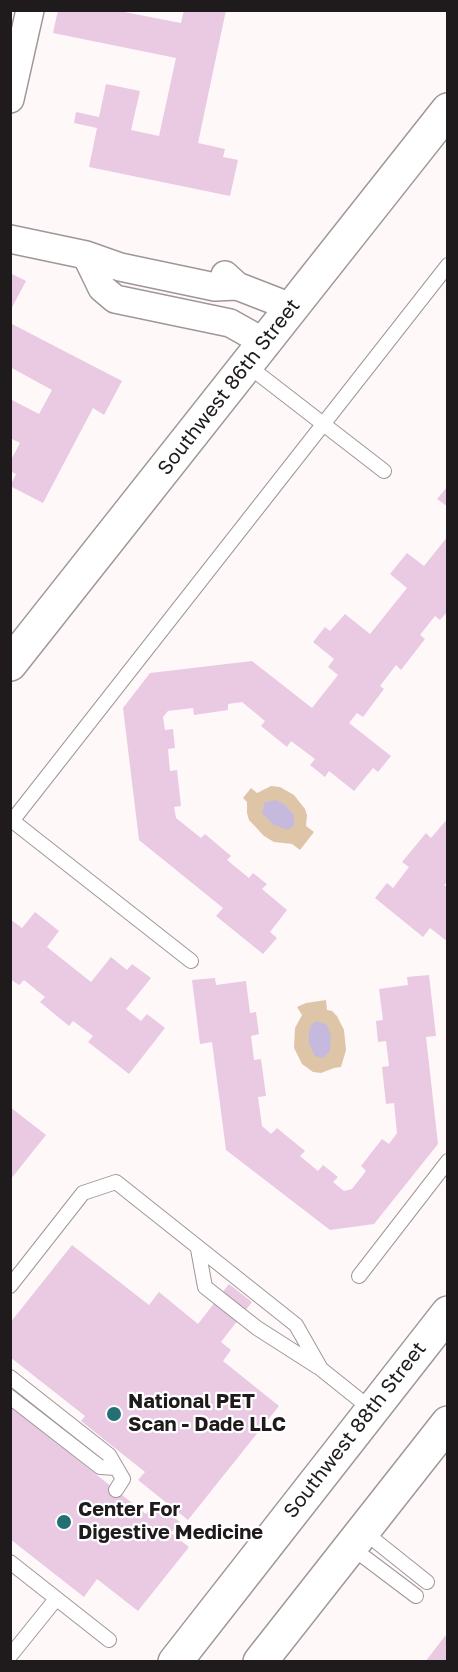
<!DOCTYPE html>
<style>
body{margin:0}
#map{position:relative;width:458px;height:1672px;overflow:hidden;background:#fef8f9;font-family:"Golos Text",sans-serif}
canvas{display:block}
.frame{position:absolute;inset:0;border:12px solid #1f1b1c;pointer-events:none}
</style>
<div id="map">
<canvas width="458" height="1672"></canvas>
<div class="frame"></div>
</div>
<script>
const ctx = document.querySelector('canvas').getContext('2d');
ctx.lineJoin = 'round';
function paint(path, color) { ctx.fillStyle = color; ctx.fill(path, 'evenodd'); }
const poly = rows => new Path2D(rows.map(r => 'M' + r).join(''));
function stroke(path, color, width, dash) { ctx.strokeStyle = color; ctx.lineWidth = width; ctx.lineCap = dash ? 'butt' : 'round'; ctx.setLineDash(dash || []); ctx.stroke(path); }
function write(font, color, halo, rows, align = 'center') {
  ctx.font = font + ' "Golos Text",sans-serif'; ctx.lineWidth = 4.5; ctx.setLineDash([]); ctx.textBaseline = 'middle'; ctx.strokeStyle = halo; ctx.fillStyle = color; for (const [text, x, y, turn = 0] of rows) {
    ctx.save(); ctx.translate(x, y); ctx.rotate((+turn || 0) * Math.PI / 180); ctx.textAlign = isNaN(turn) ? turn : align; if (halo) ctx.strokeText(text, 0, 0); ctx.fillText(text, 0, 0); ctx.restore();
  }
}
const green = poly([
 [271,786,280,787,294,795,305,809,307,815,306,826,314,832,300,850,292,844,274,842,264,836,249,820,247,813,247,802,243,798,251,788,257,793],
 [326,1000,327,1010,332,1011,337,1016,344,1030,346,1050,341,1067,334,1068,321,1073,313,1072,302,1064,294,1048,295,1028,302,1015,297,1007,306,1003]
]);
const water = poly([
 [276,800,284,804,294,815,294,825,288,830,274,825,262,813,265,802],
 [317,1021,327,1025,331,1036,330,1051,323,1058,315,1056,309,1044,309,1031,312,1024]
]);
const building = poly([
 [58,10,114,10,181,23,184,10,226,10,198,143,225,149,223,157,238,160,230,196,89,167,97,128,74,123,76,112,99,117,106,84,140,91,131,130,159,136,176,58,53,33],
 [10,273,26,281,10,311],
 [10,323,122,381,104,415,93,408,43,503,10,486,16,474,10,471,10,462,20,443,10,438,10,399,39,414,52,390,10,367],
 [448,486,448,507,437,499],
 [448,536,448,611,440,620,435,616,420,635,425,639,401,670,396,665,380,686,384,689,363,717,357,713,349,723,391,756,378,772,373,768,354,791,329,771,325,777,310,765,315,759,291,741,287,747,261,726,265,721,242,702,228,704,228,710,194,715,193,708,168,711,163,717,165,730,173,729,175,748,168,749,170,771,177,770,181,806,174,807,176,818,201,838,205,834,231,856,227,860,249,878,253,873,267,884,262,889,287,910,270,932,277,938,263,954,216,916,223,908,139,840,123,708,150,673,252,661,312,708,338,675,328,667,334,659,313,642,325,627,330,631,345,614,370,634,407,588,390,574,407,553,424,566],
 [448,818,448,881,444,885,448,888,448,942,430,928,423,937,375,898,387,883,393,888,409,867,402,862,426,833,431,838],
 [35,912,59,931,47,947,91,982,111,957,127,970,132,964,151,978,126,1009,141,1021,147,1014,165,1028,129,1074,88,1042,93,1036,73,1021,69,1026,40,1002,45,997,24,980,19,985,10,979,10,919,22,928],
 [429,975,436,1036,426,1037,438,1144,374,1224,330,1230,226,1150,212,1042,200,1044,192,980,215,978,216,985,246,981,250,1013,256,1012,259,1034,251,1036,254,1060,261,1059,266,1096,258,1097,262,1126,271,1134,277,1128,305,1151,300,1156,318,1171,323,1165,338,1177,333,1182,344,1191,352,1189,366,1171,361,1166,382,1139,389,1144,397,1133,394,1103,386,1104,382,1067,389,1066,386,1041,378,1042,376,1021,383,1020,379,989,408,985,407,977],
 [10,1107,46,1135,10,1180],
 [72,1245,149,1305,159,1292,198,1324,229,1284,252,1302,221,1342,231,1350,223,1361,279,1406,188,1520,138,1480,145,1472,81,1421,85,1416,10,1357,10,1323],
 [10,1406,146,1514,155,1503,180,1522,171,1533,189,1547,138,1611,97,1579,84,1597,10,1539],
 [445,1636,448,1638,448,1662,425,1662]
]);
const service = poly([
 [247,365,384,471],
 [10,819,191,961],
 [12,821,448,265],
 [198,1249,205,1287,257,1328,318,1367],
 [359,1276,448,1161],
 [10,1286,83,1193,116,1182,296,1325,321,1369,371,1409],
 [10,1377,109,1455,123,1479,116,1490],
 [10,1397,100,1467,116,1468],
 [363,1531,427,1582],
 [351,1547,416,1596],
 [10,1562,109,1640],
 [10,1656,56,1599]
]);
const minor = poly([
 [10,99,30,10],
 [10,239,86,255,120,267,215,287,237,286],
 [86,255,102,288,115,299,230,323,264,342],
 [225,275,237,286,291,307]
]);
const tertiary = poly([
 [10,664,448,110]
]);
const primary = poly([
 [175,1662,448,1313],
 [260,1662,448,1423]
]);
const markers = [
 [114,1414,8,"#246f73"],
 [64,1522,8,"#246f73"]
];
const streetNames = [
 ["Southwest 86th Street",229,387,-52],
 ["Southwest 88th Street",355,1430,-52]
];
const poiNames = [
 ["National PET",128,1402],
 ["Scan - Dade LLC",128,1425],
 ["Center For",78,1510],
 ["Digestive Medicine",78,1533]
];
paint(green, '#dfc5a7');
paint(water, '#c5badd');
paint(building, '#eac9e3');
stroke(service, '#a09698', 16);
stroke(minor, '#a09698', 30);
stroke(tertiary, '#a09698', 36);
stroke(primary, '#a09698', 36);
stroke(service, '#fff', 14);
stroke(minor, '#fff', 27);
stroke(tertiary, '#fff', 33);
stroke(primary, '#fff', 33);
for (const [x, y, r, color] of markers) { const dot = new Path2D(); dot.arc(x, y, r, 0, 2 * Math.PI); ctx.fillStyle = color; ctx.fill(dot); stroke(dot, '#fff', 2); }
write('20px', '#1f1b1c', '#fff', streetNames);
write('bold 20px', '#1f1b1c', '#fff', poiNames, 'left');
</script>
